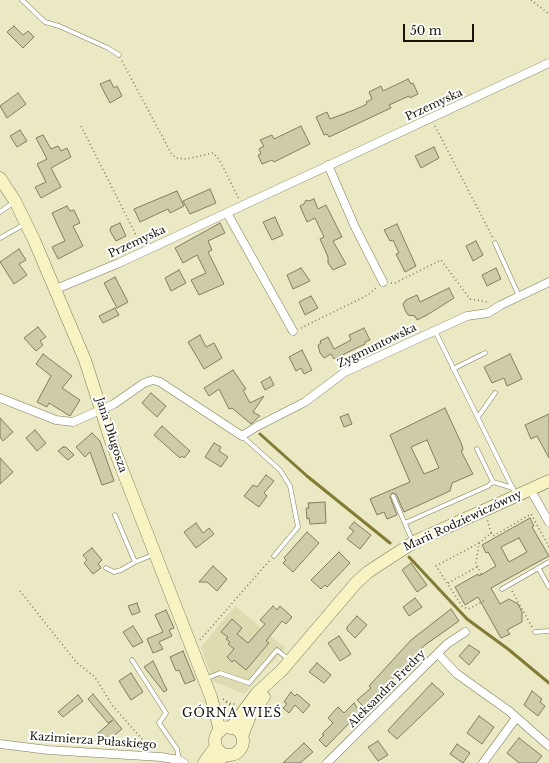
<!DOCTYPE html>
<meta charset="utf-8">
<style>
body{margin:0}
#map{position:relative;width:549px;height:763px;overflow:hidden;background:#ebe8c4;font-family:"Libre Baskerville",serif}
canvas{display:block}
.scale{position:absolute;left:403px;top:24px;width:71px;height:18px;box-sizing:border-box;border:2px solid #161508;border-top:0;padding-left:5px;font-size:12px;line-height:14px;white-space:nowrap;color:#161508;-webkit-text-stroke:3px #fff;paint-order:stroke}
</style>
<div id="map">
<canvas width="549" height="763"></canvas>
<div class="scale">50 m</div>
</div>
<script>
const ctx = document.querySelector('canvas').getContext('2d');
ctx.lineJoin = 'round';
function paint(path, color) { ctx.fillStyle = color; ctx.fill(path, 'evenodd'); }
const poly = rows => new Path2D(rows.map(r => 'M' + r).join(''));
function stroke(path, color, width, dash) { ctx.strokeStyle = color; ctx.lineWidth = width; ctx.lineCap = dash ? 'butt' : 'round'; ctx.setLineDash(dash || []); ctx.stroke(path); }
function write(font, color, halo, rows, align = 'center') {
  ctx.font = font + ' "Libre Baskerville",serif'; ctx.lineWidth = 4; ctx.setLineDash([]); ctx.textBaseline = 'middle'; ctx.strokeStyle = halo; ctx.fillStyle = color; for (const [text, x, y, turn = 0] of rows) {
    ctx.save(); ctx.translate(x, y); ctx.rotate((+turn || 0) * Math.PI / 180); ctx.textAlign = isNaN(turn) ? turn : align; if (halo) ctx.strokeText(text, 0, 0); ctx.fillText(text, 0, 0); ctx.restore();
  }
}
const built = poly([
 [235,606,285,648,244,694,213,681,201,647]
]);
const stream = poly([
 [260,434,307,476,390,543],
 [409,557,467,619,508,649,549,683]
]);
const building = poly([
 [14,26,23,35,28,31,34,37,23,48,7,32,14,26],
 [408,79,411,84,413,83,418,94,410,98,409,96,389,105,391,108,329,137,327,134,324,135,316,117,327,112,330,119,354,110,367,104,366,102,372,99,369,92,381,86,383,91,408,79],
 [110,80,114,88,117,86,122,96,110,103,100,84,110,80],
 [18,93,26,104,7,118,0,106,18,93],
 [301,126,310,144,274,162,272,160,262,164,258,155,261,154,259,149,264,146,260,140,272,135,274,139,301,126],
 [20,130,27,141,17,147,10,136,20,130],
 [43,135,51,149,58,146,61,151,67,148,71,157,51,168,61,187,41,198,35,187,46,182,37,164,47,159,36,138,43,135],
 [434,147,439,158,421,168,415,156,434,147],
 [210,189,216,203,190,214,183,201,210,189],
 [177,191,184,206,170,213,168,209,140,222,134,209,177,191],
 [314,199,318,209,326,205,342,237,333,241,346,264,333,270,328,263,328,257,320,239,324,237,315,218,307,222,300,206,304,204,306,200,309,201,314,199],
 [67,206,70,211,74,210,80,223,73,226,83,246,58,259,52,247,65,241,52,213,67,206],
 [275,217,283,235,272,240,263,222,275,217],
 [120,223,126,236,116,241,110,231,111,227,120,223],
 [220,223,225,233,208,241,212,250,208,252,224,284,199,295,191,280,206,273,197,255,183,263,175,248,220,223],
 [397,224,416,266,405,272,396,254,399,253,393,240,390,241,384,230,397,224],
 [476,241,483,255,473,261,466,246,476,241],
 [19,249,26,260,19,264,27,275,14,284,0,262,19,249],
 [301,268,310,281,293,289,287,275,301,268],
 [496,268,501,279,487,286,482,275,496,268],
 [179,270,186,283,171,291,165,278,179,270],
 [115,277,128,302,117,308,104,283,115,277],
 [449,288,454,298,427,315,417,320,415,316,408,315,405,310,403,304,406,300,417,295,420,302,449,288],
 [311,296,318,308,305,315,299,302,311,296],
 [115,308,119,315,103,323,99,316,115,308],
 [38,327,46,337,40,341,43,345,36,351,24,338,38,327],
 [364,328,370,340,365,342,365,344,334,359,331,354,324,358,320,353,318,345,321,343,320,341,328,337,334,349,351,340,349,335,364,328],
 [200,335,206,347,214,343,222,358,204,369,188,342,200,335],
 [302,350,312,370,304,374,301,368,296,371,289,357,302,350],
 [43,354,72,376,62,388,80,400,70,416,49,403,47,407,37,402,51,376,36,364,43,354],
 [510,354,522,379,507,386,504,378,492,383,484,367,510,354],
 [233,370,246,389,243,390,250,403,264,396,253,412,260,416,251,424,232,408,229,409,219,389,209,396,204,388,233,370],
 [270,377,274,385,265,390,261,382,270,377],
 [151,393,166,406,157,417,142,403,151,393],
 [445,408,462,445,463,450,461,451,473,474,452,483,450,491,404,512,396,494,392,493,390,497,397,515,387,519,384,512,377,515,370,499,410,482,390,435,445,408],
 [427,440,439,468,424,474,411,447,427,440],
 [348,414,352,424,344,427,340,417,348,414],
 [549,414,549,458,537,436,531,439,525,425,549,414],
 [0,418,13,432,3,441,0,437,0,418],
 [162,426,190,451,184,458,182,456,180,458,154,435,162,426],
 [35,430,46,443,37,451,26,438,35,430],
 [92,433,100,441,114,481,102,485,90,452,85,457,76,447,92,433],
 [214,443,221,447,219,451,228,457,221,467,205,457,214,443],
 [63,447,66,447,74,455,68,460,58,451,63,447],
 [0,458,13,472,0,484,0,458],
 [266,475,274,481,264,493,267,496,259,507,244,496,253,485,257,487,266,475],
 [325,502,326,523,310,524,309,518,307,519,306,508,309,508,308,503,325,502],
 [530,518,534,526,532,527,549,556,491,588,500,604,509,599,518,604,522,612,522,622,507,630,510,634,501,638,478,597,465,605,455,587,478,574,479,576,496,566,488,552,486,553,482,545,530,518],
 [519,538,527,552,509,562,501,547,519,538],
 [354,522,371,535,360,549,347,539,354,531,349,528,354,522],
 [196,523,203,533,209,528,214,534,196,548,184,532,196,523],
 [307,532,319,543,293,572,283,563,286,560,284,558,307,532],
 [92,548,102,560,98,564,101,568,93,574,84,563,87,560,83,555,92,548],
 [339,552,350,563,327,587,325,585,321,589,311,580,339,552],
 [411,563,427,585,417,592,402,570,411,563],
 [213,566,227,579,217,591,207,582,199,582,213,566],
 [415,598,422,607,409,616,403,607,415,598],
 [137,603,140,612,132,615,128,606,137,603],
 [273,606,277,610,280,606,292,617,286,624,282,621,266,641,269,643,246,670,234,660,232,662,227,657,234,649,228,644,230,642,226,639,228,637,221,632,232,619,242,628,237,634,248,643,265,624,260,620,273,606],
 [451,609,459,621,425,645,365,708,357,700,371,688,369,686,411,640,451,609],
 [166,610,174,628,169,630,172,636,159,642,163,649,153,653,147,639,163,632,155,615,166,610],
 [357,616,367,625,355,638,347,630,347,627,357,616],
 [133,626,143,642,133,647,123,632,133,626],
 [339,636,351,654,340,661,328,643,339,636],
 [469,645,480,652,469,665,459,656,469,645],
 [183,651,195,680,185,684,179,670,176,671,170,657,183,651],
 [153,661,167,690,164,692,144,667,153,661],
 [317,663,331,675,324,683,309,672,317,663],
 [131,673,143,692,131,700,119,681,131,673],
 [432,683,444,694,397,739,388,731,389,729,432,683],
 [532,691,542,699,540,702,545,706,538,716,524,705,532,691],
 [291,692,295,696,297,694,310,705,303,713,295,705,289,713,283,708,287,704,284,702,291,692],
 [93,694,122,729,104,744,96,735,113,720,108,723,88,699,93,694],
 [78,695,83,701,63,717,58,712,78,695],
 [354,703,360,712,326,747,319,740,324,735,322,734,333,723,328,718,338,707,344,713,354,703],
 [479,716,494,727,482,744,467,733,479,716],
 [519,738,542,756,536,763,519,763,507,753,519,738],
 [378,741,388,755,378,761,368,747,378,741],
 [304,743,313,752,300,763,283,763,304,743],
 [457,744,470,753,463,763,450,754,457,744]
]);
const path = poly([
 [531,0,549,14],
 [122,61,171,153,176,158,186,159,213,153,219,159,239,199],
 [81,126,141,245],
 [435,126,493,238],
 [391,283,395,283,441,260,470,299,488,302],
 [301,328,368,295,377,287],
 [491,533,493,536,531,514,549,547],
 [479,543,436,566,462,606,468,609,486,600],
 [481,574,476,563,479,543,491,533,487,519],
 [448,583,477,567],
 [20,591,77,663,95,677,112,705,149,747],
 [512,591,532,627],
 [200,640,270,560],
 [223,699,231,704,236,704],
 [226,702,231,706,235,706]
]);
const lane = poly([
 [22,0,45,22,59,26,108,48,119,55],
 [0,212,14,202],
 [0,238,25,224],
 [495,243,519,296],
 [435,331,516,495],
 [453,369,485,353],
 [478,417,495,393],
 [242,436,280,470,290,486,298,527,274,556],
 [477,449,493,482],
 [393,496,413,542],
 [115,515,135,562],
 [405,523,488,486,493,482,513,488],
 [106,568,114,572,121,570,135,562,155,554],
 [539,569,549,587],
 [502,589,549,562],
 [535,632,549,631],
 [132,660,166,713,159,723,177,749,179,760],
 [205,679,220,673,249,683,277,650,288,659]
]);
const street = poly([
 [328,165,355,227,383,282],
 [227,213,293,331],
 [56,289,119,263,549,63],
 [0,398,56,420,73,422,114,404,144,383,153,380,160,382,242,436,256,427,305,402,345,372,467,316,488,313,501,305,549,282],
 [530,489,549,522],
 [438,654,457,674,509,711,549,746],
 [0,744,48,750,161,757,179,760,184,763],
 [327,763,447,644,465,632],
 [483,763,516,718]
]);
const secondary = poly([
 [0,178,15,201,34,240,85,360,111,441,211,697,220,731],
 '215 741a14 14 0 1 1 28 0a14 14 0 1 1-28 0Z',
 [231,728,257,693,282,670,356,583,368,572,414,542,549,481],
 [242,736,250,716,264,697],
 [204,763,216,746],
 [214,763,226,755]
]);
const streetNames = [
 ["Przemyska",434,105,-25],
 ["Przemyska",137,242,-25],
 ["Zygmuntowska",377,346,-26],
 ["Jana Długosza",111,435,72],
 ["Marii Rodziewiczówny",463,521,-25],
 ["Aleksandra Fredry",387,689,-45],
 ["Kazimierza Pułaskiego",93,741,4]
];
const neighbourhoodNames = [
 ["GÓRNA WIEŚ",232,714]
];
paint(built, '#dfdbb1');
stroke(stream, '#827b36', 3);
paint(building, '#cecba8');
stroke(building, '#807e5d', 1);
stroke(lane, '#7e7b5b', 5);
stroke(street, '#7e7b5b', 9);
stroke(secondary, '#7e7b5b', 13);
stroke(path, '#78765f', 1.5, [1, 3]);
stroke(lane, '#fff', 4);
stroke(street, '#fff', 8);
stroke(secondary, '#f8f3c2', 12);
write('11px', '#161508', '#fff', streetNames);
ctx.letterSpacing = '1px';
write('12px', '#161508', '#fff', neighbourhoodNames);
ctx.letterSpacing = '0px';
</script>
